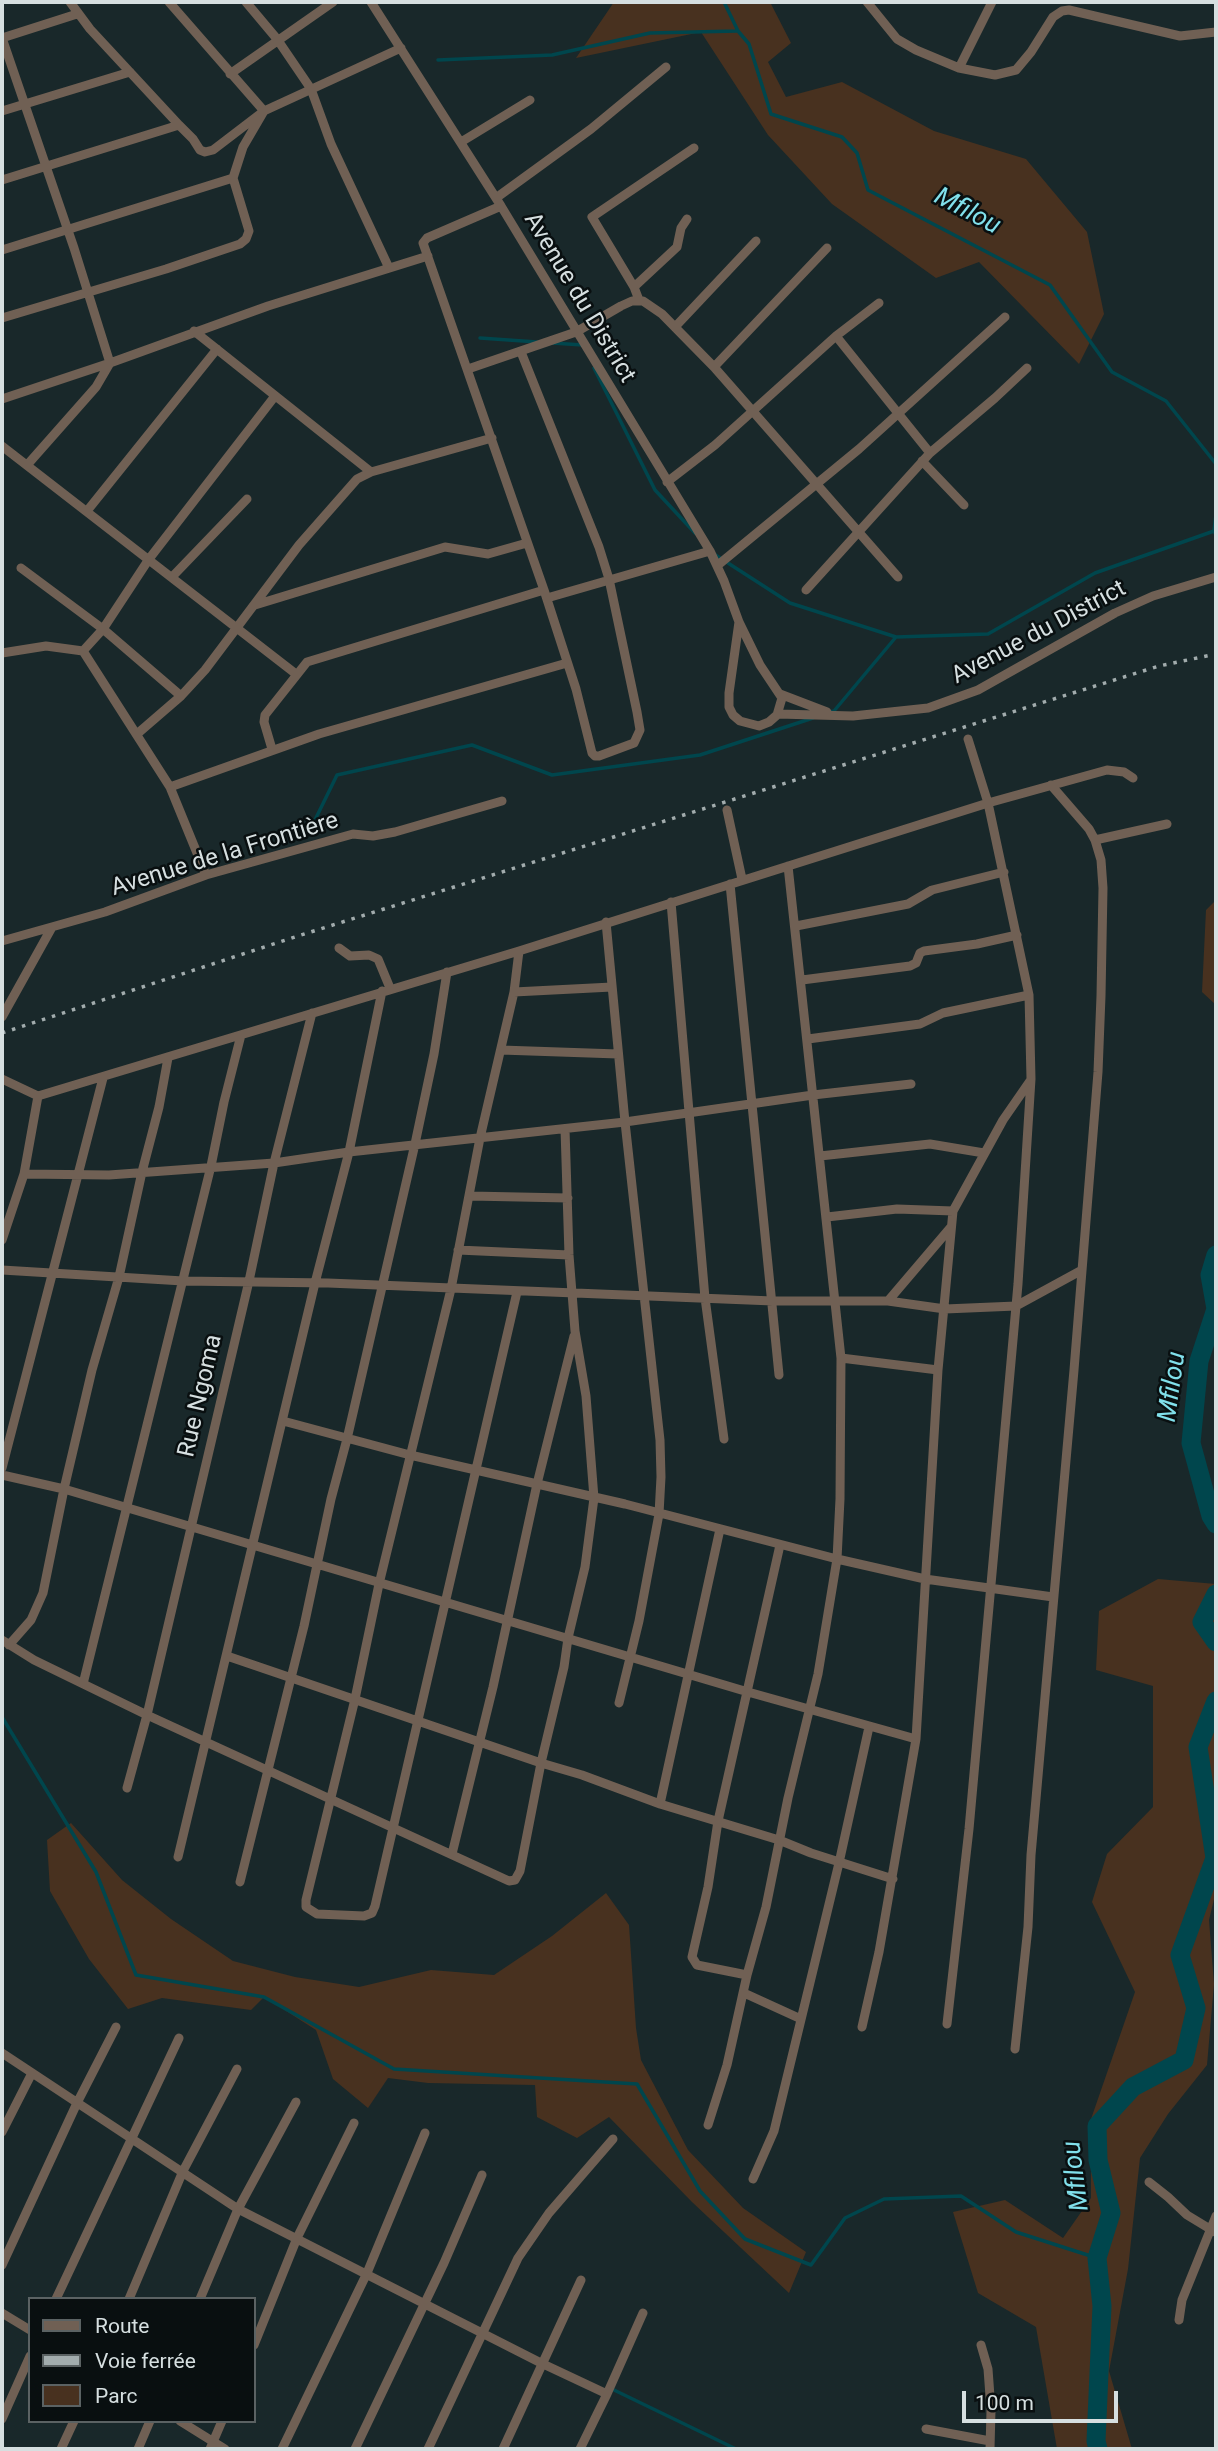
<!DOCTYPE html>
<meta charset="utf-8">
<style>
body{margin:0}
#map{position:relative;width:1218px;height:2451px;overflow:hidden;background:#19282a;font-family:Roboto,sans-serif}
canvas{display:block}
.frame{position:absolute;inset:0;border:4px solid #d6dfe0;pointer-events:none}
.legend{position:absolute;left:28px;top:2297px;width:228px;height:126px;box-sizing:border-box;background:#090f10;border:2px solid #5b6263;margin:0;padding:9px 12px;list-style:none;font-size:21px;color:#d6dfe0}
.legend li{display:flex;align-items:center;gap:14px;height:35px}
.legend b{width:35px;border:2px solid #5b6263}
.scale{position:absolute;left:962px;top:2391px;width:156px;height:32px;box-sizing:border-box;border:4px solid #d6dfe0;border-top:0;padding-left:9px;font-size:21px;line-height:24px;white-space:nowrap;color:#d6dfe0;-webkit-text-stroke:5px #090f10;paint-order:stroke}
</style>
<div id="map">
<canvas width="1218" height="2451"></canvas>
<div class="frame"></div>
<ul class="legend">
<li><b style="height:9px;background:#706054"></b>Route</li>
<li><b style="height:9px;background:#a2acad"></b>Voie ferrée</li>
<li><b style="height:19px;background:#48311f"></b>Parc</li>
</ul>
<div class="scale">100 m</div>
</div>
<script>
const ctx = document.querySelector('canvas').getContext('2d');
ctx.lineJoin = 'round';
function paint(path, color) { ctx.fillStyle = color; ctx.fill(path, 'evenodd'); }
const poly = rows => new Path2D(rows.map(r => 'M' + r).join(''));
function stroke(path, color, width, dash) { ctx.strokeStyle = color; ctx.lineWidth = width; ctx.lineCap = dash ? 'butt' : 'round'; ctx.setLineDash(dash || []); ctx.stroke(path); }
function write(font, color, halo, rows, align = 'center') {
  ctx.font = font + ' Roboto,sans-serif'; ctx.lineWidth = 5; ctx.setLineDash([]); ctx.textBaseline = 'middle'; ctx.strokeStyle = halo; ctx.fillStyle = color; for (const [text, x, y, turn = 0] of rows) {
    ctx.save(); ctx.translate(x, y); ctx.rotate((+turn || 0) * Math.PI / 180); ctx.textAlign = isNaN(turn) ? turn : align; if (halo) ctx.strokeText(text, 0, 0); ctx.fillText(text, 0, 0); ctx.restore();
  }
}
const green = poly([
 [614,2,770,2,791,43,768,62,786,97,842,82,934,131,1026,159,1087,232,1104,314,1079,364,979,262,936,278,832,204,768,135,701,32,576,58],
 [1216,900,1216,1005,1202,992,1206,910],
 [1158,1579,1216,1584,1216,1619,1212,1626,1216,1632,1216,1763,1214,1773,1216,1780,1216,1891,1209,1920,1214,1984,1207,2065,1168,2114,1140,2158,1128,2269,1109,2371,1132,2449,1057,2449,1036,2327,978,2293,953,2212,1005,2200,1063,2238,1091,2198,1091,2119,1135,1992,1092,1902,1107,1854,1153,1807,1153,1686,1096,1670,1099,1611],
 [71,1823,122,1880,171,1919,233,1961,295,1977,359,1987,431,1970,494,1975,552,1936,606,1893,629,1925,636,2028,641,2060,688,2150,743,2208,806,2252,789,2293,692,2202,609,2117,577,2138,537,2117,535,2085,428,2083,388,2078,368,2108,333,2079,316,2030,264,1997,251,2010,162,1998,128,2009,89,1959,50,1891,47,1840]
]);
const stream = poly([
 [724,2,738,31,749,44,771,114,842,137,857,153,868,190,1050,285,1112,372,1166,401,1216,464],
 [438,60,552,55,650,33,737,31],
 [480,338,537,342],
 [552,343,583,345],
 [594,368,655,490,695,533],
 [1216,514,1214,531,1216,535],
 [714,554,790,603,896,637,988,634,1095,573,1214,531],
 [830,712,834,711,896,637],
 [313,824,337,775,472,745,552,775,700,755,813,718],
 [2,1717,96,1872,136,1975,264,1997,394,2069,637,2084,700,2191,745,2239,811,2265,845,2218,884,2199,961,2196,1016,2232,1097,2258],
 [614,2390,736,2449]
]);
const river = poly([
 [1216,1255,1210,1275,1216,1309,1199,1361,1191,1443,1211,1516,1216,1524],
 [1216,1594,1202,1622,1216,1642],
 [1098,2449,1096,2441,1102,2306,1097,2258,1111,2213,1098,2160,1097,2126,1133,2087,1184,2060,1196,2008,1180,1955,1215,1858,1198,1747,1216,1701]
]);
const street = poly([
 [70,2,90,29,179,125],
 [246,2,277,39,311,89,331,144,389,268],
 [371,2,501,206,710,551,724,581,739,622,760,665,782,698,777,715,769,722,759,726,740,721,733,715,729,707,729,693,739,622],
 [867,2,897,39,916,50,959,68,995,75,1016,70,1031,52,1053,17,1062,11,1069,10,1180,36,1216,32],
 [2,38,74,248,110,363,96,387,28,464],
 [2,38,77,14],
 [959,68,992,2],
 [230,74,333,2],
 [2,111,130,72],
 [461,142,530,100],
 [2,180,179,125,193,139,200,150,205,152,213,150,264,111,401,48],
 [496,198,591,129,666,67],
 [501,206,427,238,423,243,544,590,576,689,592,753,595,756,599,756,634,743,640,730,637,712,609,579,599,547,521,352],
 [2,250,233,178],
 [634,287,677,247,681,228,687,219],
 [639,300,634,287,592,217,694,148],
 [2,318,166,269,240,244,246,239,249,231,233,178,243,147,264,111,169,2],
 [675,327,756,241],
 [194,331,371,472],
 [836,336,930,453],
 [714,367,827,248],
 [468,369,576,332,621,306,632,301,643,301,662,314,714,367,898,577],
 [2,399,110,363,268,306,428,256],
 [2,446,296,674],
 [922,461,964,505],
 [667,482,715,445,836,336,879,303],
 [87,511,217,349],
 [718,565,859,449,1005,317],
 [21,568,103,629,181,696],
 [172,577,247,499],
 [806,590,930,453,995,398,1027,368],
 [547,598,710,551],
 [255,605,445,547,488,554,527,543],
 [83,651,103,629,149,559,275,396],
 [2,653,46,646,83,651,170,787,206,875],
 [780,694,827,712],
 [778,714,853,716,928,708,978,690,1115,613,1153,596,1216,577],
 [137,734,181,696,205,670,299,545,357,479,371,472,492,438],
 [272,749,264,722,265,715,307,662,544,590],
 [170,787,319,734,567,663],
 [727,810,742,879],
 [1095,840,1167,824],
 [730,884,779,1375],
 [671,902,705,1298,724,1439],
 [606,922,625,1122,660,1440,661,1477,659,1514,639,1621,619,1703],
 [796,926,908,904,932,890,1004,872],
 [2,941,105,912,206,875,353,834,373,836,395,832,502,801],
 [339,948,350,956,369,955,378,959,390,988],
 [802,980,910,966,916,963,920,953,924,951,977,944,1017,935],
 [514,992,612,987],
 [2,1017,51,929],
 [808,1039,920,1024,943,1013,1029,995],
 [501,1050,618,1054],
 [2,1079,38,1096,519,951,988,803,1107,770,1124,772,1133,778],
 [820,1156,930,1144,984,1153],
 [24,1174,109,1175,274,1163,349,1152,625,1122,813,1095,911,1084],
 [470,1196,568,1198],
 [827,1217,897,1209,953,1211],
 [2,1240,24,1174,38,1096],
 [458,1250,569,1255],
 [2,1270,183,1281,328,1283,773,1301,888,1301,945,1309,1016,1306,1082,1270],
 [517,1292,375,1906,372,1913,364,1916,317,1914,306,1907,306,1900,355,1699,379,1584,451,1289,480,1138,514,992,519,951],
 [888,1301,951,1227],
 [841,1358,938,1370],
 [283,1421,410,1455,625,1504,837,1559,925,1579,1053,1597],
 [2,1468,103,1078],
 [2,1475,64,1489,748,1692,916,1739],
 [2,1640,34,1660,147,1715,509,1881,515,1880,520,1871,541,1763,564,1667,568,1638,585,1567,594,1498,586,1396,575,1331,569,1255,565,1129],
 [9,1645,31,1620,43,1593,64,1489,92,1370,119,1277,142,1172,159,1107,168,1058],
 [227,1656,541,1763,582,1775,660,1804,779,1840,811,1853,893,1879],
 [83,1684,211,1166,224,1102,241,1035],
 [127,1788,147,1715,249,1281,274,1163,312,1013],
 [660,1804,720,1529],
 [452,1854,493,1687,537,1484,574,1336],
 [178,1857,315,1283,349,1152,382,991],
 [240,1882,304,1626,331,1499,347,1439,415,1144,434,1054,447,972],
 [747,1975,697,1965,692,1957,708,1887,718,1821,780,1545],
 [744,1993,801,2019],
 [947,2024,969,1829,1018,1284,1031,1079,1029,995,988,803,968,739],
 [862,2027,879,1952,916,1739,938,1370,953,1211,1003,1120,1030,1081],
 [1015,2049,1028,1927,1031,1855,1074,1370,1098,1072,1101,996,1103,888,1101,860,1095,840,1089,829,1051,785],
 [2,2053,238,2209,541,2363,607,2394],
 [708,2125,727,2065,747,1975,766,1907,788,1798,818,1674,837,1559,840,1499,841,1358,788,866],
 [2,2132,32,2073],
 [753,2179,774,2131,839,1863,869,1727],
 [1149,2182,1168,2197,1187,2215,1215,2232],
 [2,2265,77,2103,116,2027],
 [56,2299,179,2038],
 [129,2299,183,2171,237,2069],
 [200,2299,238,2209,296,2102],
 [2,2313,30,2330],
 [1179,2320,1182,2300,1216,2216],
 [254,2345,297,2238,354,2123],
 [981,2345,988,2369,991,2410,990,2449],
 [2,2419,30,2356],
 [180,2421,225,2449],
 [926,2429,990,2441],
 [61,2449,74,2421],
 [138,2449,150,2421],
 [210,2449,222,2421],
 [282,2449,367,2273,425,2133],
 [355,2449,444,2263,482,2175],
 [428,2449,518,2258,549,2213,613,2139],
 [503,2449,581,2280],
 [580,2449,607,2394,643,2313]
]);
const rail = poly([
 [2,1033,301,935,1159,666,1216,654]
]);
const streetNames = [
 ["Avenue du District",579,298,59],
 ["Avenue du District",1039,633,-28],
 ["Avenue de la Frontière",225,855,-17],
 ["Rue Ngoma",201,1396,-77]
];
const waterNames = [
 ["Mfilou",967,212,28],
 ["Mfilou",1173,1387,-82],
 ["Mfilou",1077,2176,-97]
];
paint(green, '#48311f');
stroke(stream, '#00464d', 3.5);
stroke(river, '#00464d', 19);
stroke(street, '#706054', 9);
stroke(rail, '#a2acad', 3.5, [3.5, 7]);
write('24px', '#d6dfe0', '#090f10', streetNames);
write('italic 26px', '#81e0eb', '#090f10', waterNames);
</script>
